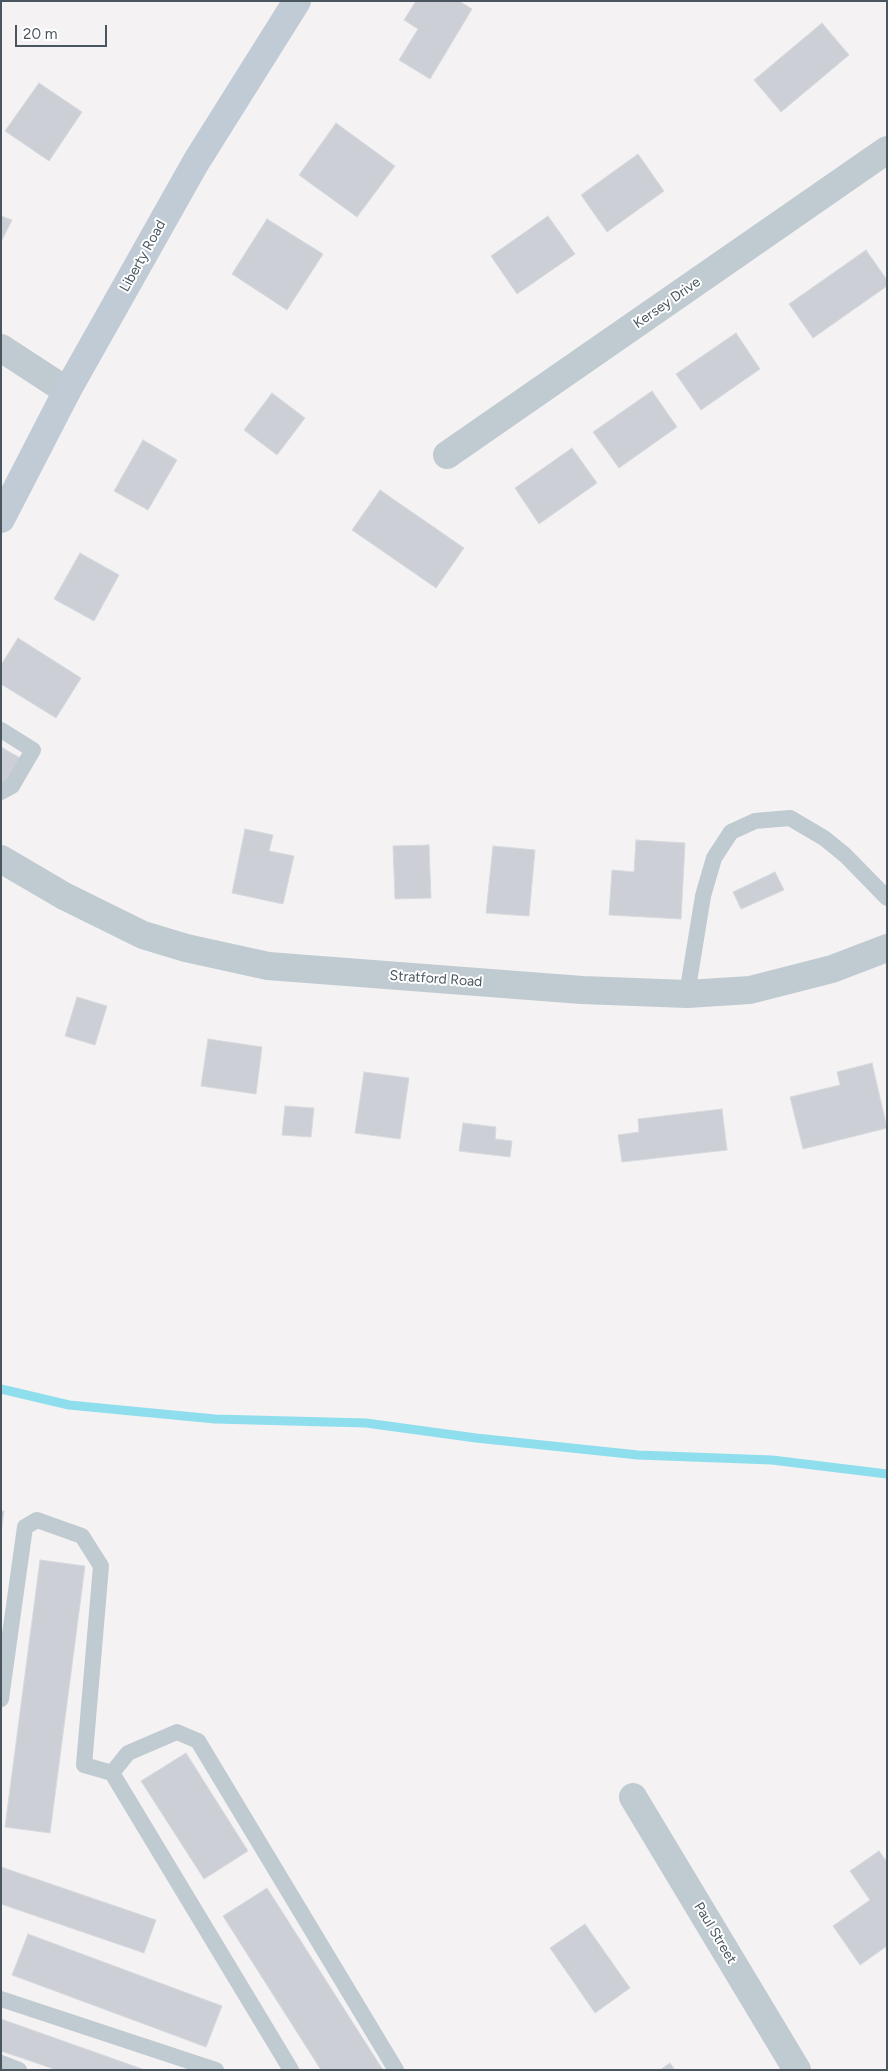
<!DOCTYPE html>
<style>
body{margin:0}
#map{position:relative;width:888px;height:2071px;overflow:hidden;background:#f4f2f2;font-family:Figtree,sans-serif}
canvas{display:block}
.frame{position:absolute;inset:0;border:2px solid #495660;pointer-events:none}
.scale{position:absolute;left:15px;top:25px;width:92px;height:22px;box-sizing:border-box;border:2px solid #495660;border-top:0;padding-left:6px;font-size:15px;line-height:18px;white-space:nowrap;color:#495660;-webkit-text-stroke:4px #fff;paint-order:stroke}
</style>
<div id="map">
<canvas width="888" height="2071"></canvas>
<div class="frame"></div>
<div class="scale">20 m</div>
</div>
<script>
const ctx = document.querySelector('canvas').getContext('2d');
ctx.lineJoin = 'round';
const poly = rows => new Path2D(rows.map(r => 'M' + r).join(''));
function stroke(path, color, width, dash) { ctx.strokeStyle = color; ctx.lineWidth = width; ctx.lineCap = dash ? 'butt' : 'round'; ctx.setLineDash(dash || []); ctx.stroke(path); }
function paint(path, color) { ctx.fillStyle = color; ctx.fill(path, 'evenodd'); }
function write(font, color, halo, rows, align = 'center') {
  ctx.font = font + ' Figtree,sans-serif'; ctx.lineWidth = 4; ctx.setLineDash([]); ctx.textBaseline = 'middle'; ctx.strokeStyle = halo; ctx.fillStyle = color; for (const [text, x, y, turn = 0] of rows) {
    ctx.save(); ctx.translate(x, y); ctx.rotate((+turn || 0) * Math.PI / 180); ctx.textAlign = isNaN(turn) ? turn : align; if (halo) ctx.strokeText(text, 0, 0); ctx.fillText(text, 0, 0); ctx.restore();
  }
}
const stream = poly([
 [1,1389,69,1405,215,1419,366,1423,476,1438,638,1455,772,1460,887,1474]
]);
const building = poly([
 [416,1,459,1,472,9,430,79,399,60,418,29,404,20,416,1],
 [822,23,849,55,781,112,754,80,822,23],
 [39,83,82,112,49,161,5,131,39,83],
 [336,123,395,166,357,217,299,175,336,123],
 [638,154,664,191,607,232,581,195,638,154],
 [1,216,12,220,1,242,1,216],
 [548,216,575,254,517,294,491,256,548,216],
 [267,219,323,254,287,310,232,274,267,219],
 [866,250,887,280,887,286,813,338,789,304,866,250],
 [736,333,760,369,701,410,676,374,736,333],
 [652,391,677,427,619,468,593,432,652,391],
 [272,393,305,418,277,455,244,430,272,393],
 [143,440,177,460,148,510,114,491,143,440],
 [572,448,597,483,539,524,515,488,572,448],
 [380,490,464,548,436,588,352,530,380,490],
 [80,553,119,575,94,621,54,599,80,553],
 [18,638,81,678,56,718,1,684,1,665,18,638],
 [1,747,22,759,4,787,1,786,1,747],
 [245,829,273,835,269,851,294,856,283,904,232,893,245,829],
 [636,840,685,843,681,919,609,915,612,870,634,872,636,840],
 [429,845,431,898,395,899,393,846,429,845],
 [493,846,535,850,529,916,486,913,493,846],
 [775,872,784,890,741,909,733,892,775,872],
 [77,997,107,1006,95,1045,65,1036,77,997],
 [208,1039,262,1047,256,1094,201,1086,208,1039],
 [872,1063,887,1128,803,1149,790,1097,840,1085,837,1072,872,1063],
 [364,1072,409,1078,400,1139,355,1133,364,1072],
 [285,1106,314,1108,311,1137,282,1135,285,1106],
 [722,1109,727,1150,622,1162,618,1135,639,1132,638,1119,722,1109],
 [463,1123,496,1127,495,1139,512,1141,510,1157,459,1151,463,1123],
 [1,1511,4,1511,1,1533,1,1511],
 [40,1560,85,1566,50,1833,5,1827,40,1560],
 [186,1753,248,1851,204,1879,141,1781,186,1753],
 [879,1851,887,1862,887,1946,860,1965,833,1926,870,1900,850,1871,879,1851],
 [1,1867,156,1920,144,1953,1,1904,1,1867],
 [267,1888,383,2070,321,2070,223,1916,267,1888],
 [585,1924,630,1988,595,2013,550,1948,585,1924],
 [28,1934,222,2006,206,2047,12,1975,28,1934],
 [1,2019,145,2070,57,2070,1,2051,1,2019],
 [670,2063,675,2070,660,2070,670,2063]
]);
const lane = poly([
 [1,730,33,750,12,786,1,792],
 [687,994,703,896,714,858,731,832,755,821,790,818,824,838,845,855,887,898],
 [1,1699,25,1527,37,1520,82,1536,101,1566,84,1765,112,1773,128,1753,177,1732,198,1741,396,2070],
 [112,1773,291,2070],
 [1,1999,216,2070],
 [1,2063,19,2070]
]);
const street = poly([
 [1,348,67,391],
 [447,455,887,150],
 [1,859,64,896,143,935,186,948,268,966,582,990,687,994,750,990,832,969,887,948],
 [633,1797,797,2070]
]);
const secondary = poly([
 [1,519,67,391,196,162,297,1]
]);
const streetNames = [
 ["Liberty Road",143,256,-61],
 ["Kersey Drive",667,303,-35],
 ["Stratford Road",436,979,4],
 ["Paul Street",715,1933,59]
];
stroke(stream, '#8edeee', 9);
paint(building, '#cccfd5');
stroke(building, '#d6d9de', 1);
stroke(lane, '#c0cad1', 16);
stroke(street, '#c0cad1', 28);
stroke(secondary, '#c0cbd6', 28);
write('14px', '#495660', '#fff', streetNames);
</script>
